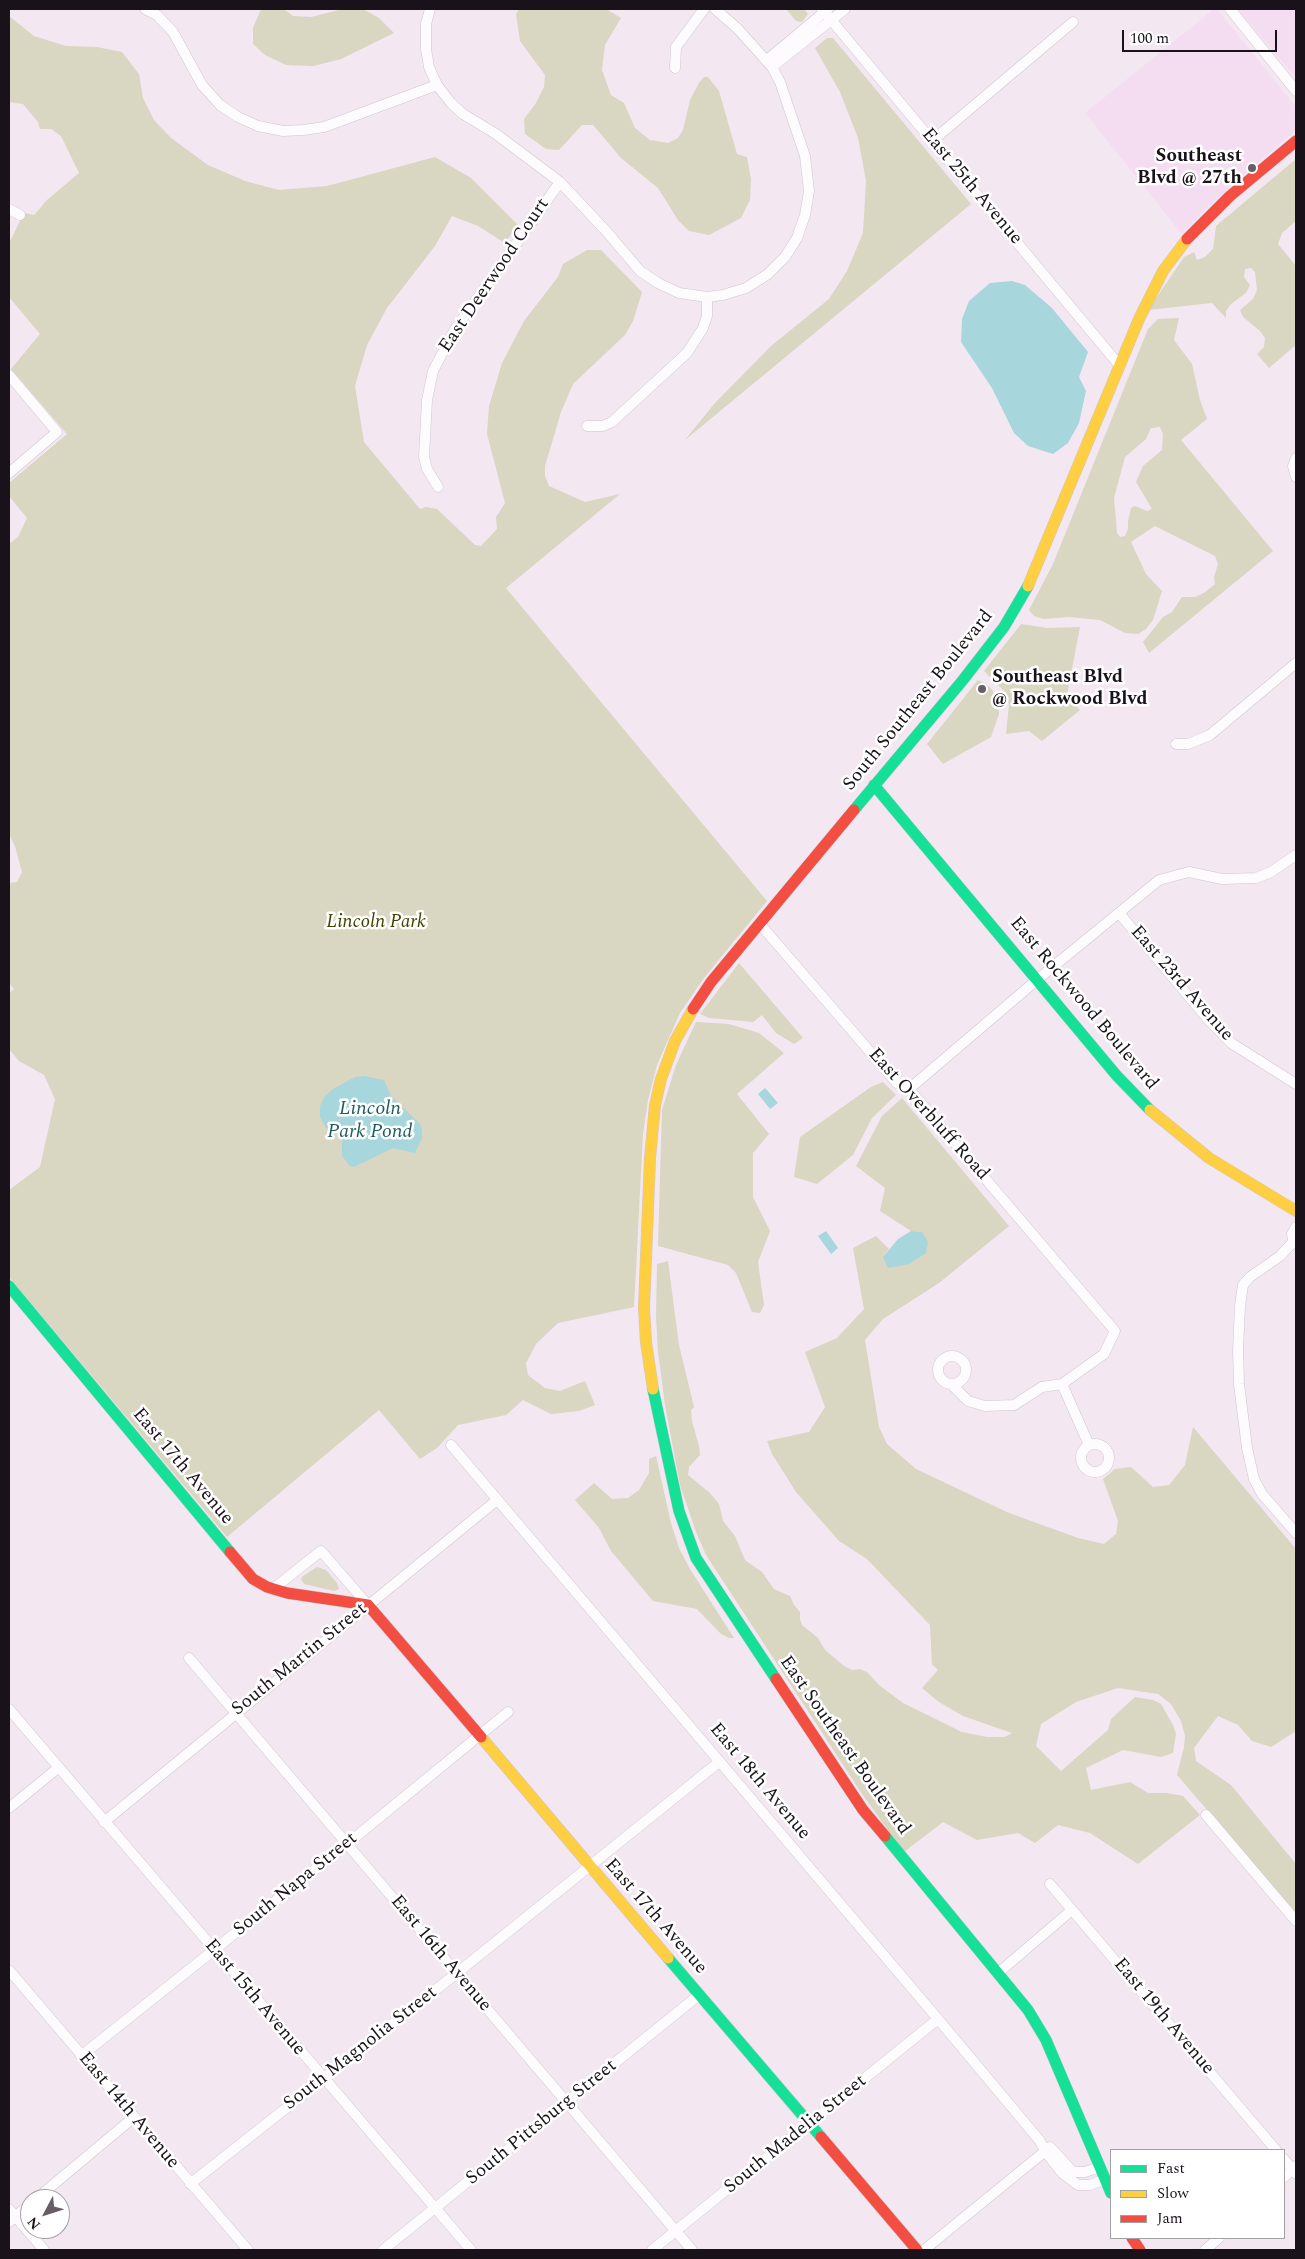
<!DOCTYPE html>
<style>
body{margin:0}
#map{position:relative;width:1305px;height:2259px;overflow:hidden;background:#f3e7f2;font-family:Spectral,serif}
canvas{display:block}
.frame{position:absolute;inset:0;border:10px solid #1a121a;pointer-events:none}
.legend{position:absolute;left:1110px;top:2149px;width:175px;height:90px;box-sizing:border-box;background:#fff;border:1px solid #a3a0a3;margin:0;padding:6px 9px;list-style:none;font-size:15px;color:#1a121a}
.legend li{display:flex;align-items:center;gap:10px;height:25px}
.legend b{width:25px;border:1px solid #a3a0a3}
.north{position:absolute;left:20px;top:2189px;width:50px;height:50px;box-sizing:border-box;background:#fff;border:1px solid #a3a0a3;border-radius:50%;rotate:230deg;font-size:14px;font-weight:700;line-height:20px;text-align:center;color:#1a121a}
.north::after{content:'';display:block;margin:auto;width:18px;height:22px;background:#665d66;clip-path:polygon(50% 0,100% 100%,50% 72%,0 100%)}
.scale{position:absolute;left:1122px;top:30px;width:155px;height:22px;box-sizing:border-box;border:2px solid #1a121a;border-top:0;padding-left:6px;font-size:15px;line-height:18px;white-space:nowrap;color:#1a121a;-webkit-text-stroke:4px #fff;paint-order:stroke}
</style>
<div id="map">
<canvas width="1305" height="2259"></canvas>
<div class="frame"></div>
<ul class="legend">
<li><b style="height:6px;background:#16e098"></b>Fast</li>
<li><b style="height:6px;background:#ffcf43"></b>Slow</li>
<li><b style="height:6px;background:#f24e42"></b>Jam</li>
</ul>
<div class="north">N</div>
<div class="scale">100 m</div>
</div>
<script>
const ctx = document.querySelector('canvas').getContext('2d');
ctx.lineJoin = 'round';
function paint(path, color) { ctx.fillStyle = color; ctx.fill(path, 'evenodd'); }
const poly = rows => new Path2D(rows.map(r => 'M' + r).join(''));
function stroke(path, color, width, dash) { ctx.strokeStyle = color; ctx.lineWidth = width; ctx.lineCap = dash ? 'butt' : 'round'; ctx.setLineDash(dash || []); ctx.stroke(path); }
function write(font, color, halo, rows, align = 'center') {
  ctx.font = font + ' Spectral,serif'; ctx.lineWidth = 5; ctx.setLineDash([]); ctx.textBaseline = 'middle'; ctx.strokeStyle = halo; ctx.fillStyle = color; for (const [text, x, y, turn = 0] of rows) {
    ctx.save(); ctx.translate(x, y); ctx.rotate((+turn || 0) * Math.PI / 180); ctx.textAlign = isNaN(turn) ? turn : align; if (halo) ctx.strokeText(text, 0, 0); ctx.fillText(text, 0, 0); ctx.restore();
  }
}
const built = poly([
 [1214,9,1217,9,1296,107,1296,130,1204,210,1182,234,1085,113],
 [1238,9,1296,9,1296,78]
]);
const green = poly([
 [261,9,284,9,293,16,311,17,343,9,363,9,379,18,394,33,341,59,313,66,286,65,265,55,253,44,253,28],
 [519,9,606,9,621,18,605,45,602,70,611,95,624,103,635,128,650,140,668,143,678,138,683,130,690,100,699,83,704,77,708,77,719,91,737,154,747,157,751,179,750,200,741,218,709,235,689,231,678,220,658,188,621,158,593,125,582,125,559,150,546,149,525,134,524,119,536,103,544,87,545,75,520,41,516,14],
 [786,9,804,9,808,14,802,22,796,21],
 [9,16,34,36,66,46,97,47,122,52,139,74,143,98,154,120,171,138,208,165,245,181,279,190,327,186,435,157,471,178,518,225,505,243,478,226,452,216,435,246,387,308,367,345,355,386,364,442,420,509,426,507,437,509,475,545,481,546,497,529,496,517,505,503,487,434,489,406,502,363,524,321,558,277,563,264,587,250,601,250,642,292,633,321,625,335,573,384,561,412,545,466,545,476,549,486,585,502,620,494,506,588,767,901,704,978,680,1013,657,1065,648,1100,643,1134,634,1307,558,1323,536,1344,526,1363,528,1375,545,1388,560,1391,585,1381,595,1405,579,1411,551,1414,523,1400,506,1415,458,1425,437,1448,420,1459,379,1410,227,1537,9,1277,9,1190,40,1167,55,1099,44,1075,19,1061,9,1049,9,993,14,989,9,983,9,883,17,882,22,872,15,846,9,834,9,544,18,537,27,518,9,496,9,483,67,434,11,369,40,334,9,297,9,243,24,213,34,215,47,200,79,173,61,136,51,129,40,129,38,122,23,104,9,102],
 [827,38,833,38,971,204,685,440,714,404,771,346,829,299,847,271,863,233,866,181,858,138,840,92,815,48],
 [1296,159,1296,221,1282,233,1278,244,1296,266,1296,345,1269,368,1257,354,1264,347,1265,338,1260,331,1243,317,1240,310,1253,299,1257,290,1255,272,1251,268,1245,269,1244,277,1250,285,1246,293,1231,304,1226,311,1226,318,1212,303,1148,310,1184,257,1194,252,1197,260,1205,257,1213,249,1216,226],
 [1179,318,1174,340,1192,364,1200,400,1207,419,1181,440,1273,551,1149,653,1143,642,1163,617,1172,612,1182,597,1195,597,1204,593,1215,584,1214,577,1218,564,1215,556,1155,526,1131,542,1146,574,1162,591,1153,620,1146,629,1138,634,1125,633,1100,620,1069,617,1043,619,1034,616,1029,610,1053,564,1148,329,1158,319],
 [1160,427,1163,434,1162,450,1143,466,1136,482,1152,509,1147,511,1135,506,1131,508,1128,521,1128,529,1125,536,1120,537,1117,533,1114,498,1125,457,1146,439,1151,428],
 [1021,624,1047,628,1080,627,1067,695,1080,710,1042,741,1029,731,1006,734,1009,705,1006,693,984,671],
 [978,680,990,687,998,699,999,714,991,737,943,764,927,744],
 [739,963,803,1038,794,1044,776,1033,762,1015,753,1022,709,1018,700,1014],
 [696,1022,729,1024,759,1033,784,1053,737,1094,769,1134,753,1153,753,1197,770,1231,758,1262,764,1305,760,1313,752,1312,736,1273,728,1265,658,1246,662,1110,676,1065],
 [883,1082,896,1095,872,1118,853,1155,817,1184,794,1177,800,1137,871,1087],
 [902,1098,1009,1226,939,1283,883,1319,865,1340,879,1427,887,1444,916,1469,1009,1513,1078,1538,1104,1544,1116,1534,1118,1521,1103,1479,1115,1469,1131,1467,1153,1487,1169,1485,1185,1465,1193,1427,1296,1549,1296,1731,1271,1747,1252,1741,1238,1725,1218,1716,1194,1748,1196,1761,1231,1785,1296,1864,1296,1913,1177,1775,1184,1747,1185,1736,1181,1721,1171,1704,1158,1694,1118,1688,1076,1702,1041,1724,1036,1746,1061,1771,1108,1730,1111,1719,1135,1697,1153,1700,1161,1704,1173,1725,1176,1734,1173,1753,1161,1757,1123,1750,1086,1768,1091,1790,1130,1782,1148,1793,1167,1793,1183,1796,1200,1815,1138,1864,1090,1833,1058,1825,1035,1843,1018,1833,977,1840,943,1822,904,1852,862,1794,706,1555,696,1532,680,1485,665,1405,658,1352,656,1316,657,1264,668,1261,679,1345,694,1407,691,1410,692,1421,699,1446,700,1455,689,1467,688,1475,710,1493,719,1504,723,1521,735,1536,745,1560,762,1572,774,1589,790,1596,794,1605,800,1612,800,1619,802,1625,818,1638,825,1650,844,1666,852,1670,860,1669,867,1672,879,1685,903,1703,962,1732,987,1737,1005,1737,1012,1733,963,1716,939,1702,922,1688,938,1670,932,1664,930,1625,867,1559,839,1541,796,1492,772,1454,767,1441,809,1432,825,1407,805,1352,837,1338,864,1309,853,1248,876,1236,889,1249,883,1257,922,1232,911,1231,880,1211,885,1188,856,1166,882,1116],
 [656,1456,671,1523,679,1548,690,1569,734,1638,729,1638,721,1634,697,1609,653,1601,611,1551,599,1528,575,1500,594,1483,612,1499,628,1498,639,1490,649,1473,649,1459],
 [317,1567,326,1570,337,1583,339,1589,334,1591,304,1584,301,1579,303,1576]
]);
const water = poly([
 [1012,281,1025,285,1052,308,1088,352,1079,377,1086,391,1079,423,1068,443,1053,454,1028,446,1014,433,992,388,961,342,962,319,969,301,990,283],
 [364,1076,384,1080,391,1096,420,1124,422,1130,422,1138,415,1153,393,1148,354,1167,350,1166,342,1156,342,1138,338,1132,326,1128,320,1117,320,1106,325,1096,333,1089,355,1077],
 [765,1088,778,1103,770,1109,758,1094],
 [826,1231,838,1248,831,1254,818,1236],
 [911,1231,922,1232,928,1242,926,1253,909,1264,888,1268,883,1257,898,1239]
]);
const street = poly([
 [145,9,157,15,173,32,202,85,220,105,238,117,258,126,283,131,303,130,324,127,437,85],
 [430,9,426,24,426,49,429,67,437,85,451,103,463,114,496,134,560,182,607,232,640,271,658,283,679,293,707,297,723,295,746,288,768,274,785,257,797,238,805,215,809,191,805,156,780,82,772,67,737,28,715,9],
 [822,9,1120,366],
 [1230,9,1296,91],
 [767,60,828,9],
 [772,67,845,9],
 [675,68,676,47,704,9],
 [932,141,1073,22],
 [9,209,20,215],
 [9,375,57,432,9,473],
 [587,426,603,426,612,422,687,353,703,328,707,316,707,297],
 [1296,458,1293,466,1296,477],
 [438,487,427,469,424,457,427,400,433,371,454,331,560,182],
 [1176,744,1188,744,1210,735,1296,663],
 [1119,913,1206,1017,1231,1043,1296,1084],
 [759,923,897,1083,909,1089,1115,1331,1104,1354,1062,1384,1042,1387,1014,1405,985,1406,968,1401,951,1384],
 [909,1089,1038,979,1159,880,1189,872,1222,879,1256,878,1271,872,1296,855],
 [1296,1239,1280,1256,1250,1277,1243,1285,1240,1306,1238,1351,1239,1384,1247,1448,1254,1479,1262,1494,1296,1533],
 [1293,1240,1292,1234,1296,1227],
 '938 1370a14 14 0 1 1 28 0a14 14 0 1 1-28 0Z',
 [1062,1384,1089,1445],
 '1081 1458a14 14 0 1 1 28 0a14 14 0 1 1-28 0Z',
 [451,1445,938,2019,1040,2141,1045,2151,1062,2173,1078,2185,1090,2185,1105,2179],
 [273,1589,321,1551,368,1605],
 [189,1658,692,2250],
 [9,1709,471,2250],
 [9,1808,58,1768],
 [1206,1815,1296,1921],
 [104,1822,497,1500],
 [1050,1884,1276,2150],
 [9,1970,248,2250],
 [998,1973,1072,1910],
 [81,2056,347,1844,508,1712],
 [1050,2147,1073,2172,1085,2172,1100,2167],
 [1284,2159,1296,2174],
 [1284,2177,1296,2166],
 [190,2184,457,1973,719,1762],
 [36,2199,133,2118],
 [9,2209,44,2250],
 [9,2222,30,2204],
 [383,2250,699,1995],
 [652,2250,938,2019],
 [924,2250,1049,2148],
 [1205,2250,1219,2238]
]);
const fast = poly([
 [874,785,1117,1076,1150,1110],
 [854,810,963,680,1004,627,1028,586],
 [9,1286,230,1552],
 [653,1389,679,1511,696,1558,776,1679],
 [885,1836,1028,2010,1046,2040,1111,2193],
 [668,1958,821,2137]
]);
const slow = poly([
 [1028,586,1139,319,1163,271,1187,239],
 [1150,1110,1209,1158,1296,1211],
 [653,1389,646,1342,644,1308,650,1158,655,1105,661,1079,675,1041,693,1009],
 [481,1737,668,1958]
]);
const jam = poly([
 [1187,239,1230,196,1296,141],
 [693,1009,711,982,854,810],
 [230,1552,253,1579,267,1587,287,1593,368,1605,481,1737],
 [776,1679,863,1810,885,1836],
 [821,2137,917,2250],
 [1132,2238,1140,2250]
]);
const markers = [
 [1252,168,5,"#665d66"],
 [982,689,5,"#665d66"]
];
const poiNames = [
 ["Southeast",1242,157],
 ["Blvd @ 27th",1242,179],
 ["Southeast Blvd",992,678,"left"],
 ["@ Rockwood Blvd",992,700,"left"]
];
const streetNames = [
 ["East 25th Avenue",971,187,50],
 ["East Deerwood Court",495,276,-56],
 ["South Southeast Boulevard",919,701,-51],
 ["East 23rd Avenue",1181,984,49],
 ["East Rockwood Boulevard",1083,1004,50],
 ["East Overbluff Road",928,1115,48],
 ["East 17th Avenue",182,1467,50],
 ["South Martin Street",300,1660,-39],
 ["East Southeast Boulevard",844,1746,55],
 ["East 18th Avenue",759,1782,50],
 ["South Napa Street",296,1885,-39],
 ["East 17th Avenue",655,1917,49],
 ["East 16th Avenue",440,1954,50],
 ["East 15th Avenue",254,1998,50],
 ["East 19th Avenue",1163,2017,50],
 ["South Magnolia Street",361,2049,-38],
 ["East 14th Avenue",128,2111,50],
 ["South Pittsburg Street",542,2123,-39],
 ["South Madelia Street",796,2135,-39]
];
const parkNames = [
 ["Lincoln Park",376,923]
];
const waterNames = [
 ["Lincoln",370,1110],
 ["Park Pond",370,1133]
];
paint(built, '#f4ddf1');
paint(green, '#d9d6c2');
paint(water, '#a7d6dc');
stroke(street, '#cfc6ce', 11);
stroke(fast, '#cfc6ce', 12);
stroke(slow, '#cfc6ce', 12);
stroke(jam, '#cfc6ce', 12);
stroke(street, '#fdfbfd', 10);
stroke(fast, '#16e098', 11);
stroke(slow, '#ffcf43', 11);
stroke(jam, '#f24e42', 11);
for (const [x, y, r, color] of markers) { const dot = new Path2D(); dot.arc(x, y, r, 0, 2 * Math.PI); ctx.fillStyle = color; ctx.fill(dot); stroke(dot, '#fff', 2); }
write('bold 19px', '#1a121a', '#fff', poiNames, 'right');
write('19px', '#1a121a', '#fff', streetNames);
write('italic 19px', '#404300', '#fff', parkNames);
write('italic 20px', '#1f5d60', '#fff', waterNames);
</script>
